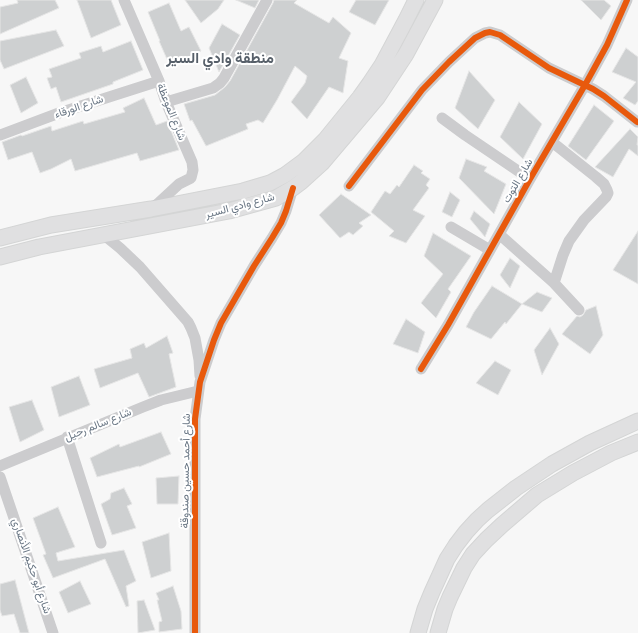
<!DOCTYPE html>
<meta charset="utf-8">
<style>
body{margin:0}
canvas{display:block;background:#f7f7f7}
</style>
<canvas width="638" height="633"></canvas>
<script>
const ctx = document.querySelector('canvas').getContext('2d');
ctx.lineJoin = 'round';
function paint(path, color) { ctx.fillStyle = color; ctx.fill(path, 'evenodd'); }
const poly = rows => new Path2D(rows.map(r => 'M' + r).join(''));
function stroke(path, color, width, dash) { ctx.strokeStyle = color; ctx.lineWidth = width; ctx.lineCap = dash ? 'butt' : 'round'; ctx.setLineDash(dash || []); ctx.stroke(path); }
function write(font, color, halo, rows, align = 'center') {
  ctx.font = font + ' "Archivo Narrow",Vazirmatn,sans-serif'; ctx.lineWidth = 4; ctx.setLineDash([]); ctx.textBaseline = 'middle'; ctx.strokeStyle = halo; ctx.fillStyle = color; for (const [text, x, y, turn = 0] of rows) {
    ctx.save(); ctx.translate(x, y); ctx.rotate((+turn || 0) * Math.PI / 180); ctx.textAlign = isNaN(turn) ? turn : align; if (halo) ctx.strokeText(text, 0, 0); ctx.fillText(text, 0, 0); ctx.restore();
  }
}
const building = poly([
 [17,0,55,0,59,8,0,34,0,7,18,3,17,0],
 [77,0,111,0,121,25,91,38,77,0],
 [185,0,224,0,218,9,201,23,185,0],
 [236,0,259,0,255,8,236,0],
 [274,0,297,0,294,3,329,23,333,17,351,33,339,58,348,61,343,93,329,87,307,119,291,102,305,83,307,76,295,66,277,100,263,123,258,120,246,124,248,129,206,146,192,120,190,121,184,104,215,95,225,87,230,81,273,3,274,0],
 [356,0,389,0,375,25,349,12,356,0],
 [581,0,604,0,611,6,601,20,581,0],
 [169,3,181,31,189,27,201,51,170,66,159,41,160,41,148,12,169,3],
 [222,24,240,35,219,72,209,48,222,24],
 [56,30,64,46,4,69,0,60,0,41,56,30],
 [131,41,143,70,113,82,113,84,61,102,56,87,51,89,47,78,52,77,49,69,81,58,79,53,101,46,103,52,131,41],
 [626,48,638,57,638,101,635,105,623,98,636,82,612,72,626,48],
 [469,71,495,100,478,129,455,108,469,71],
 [26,77,38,103,21,113,10,85,26,77],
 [144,98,156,125,167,121,179,150,140,161,137,153,75,171,71,159,51,169,40,173,32,152,8,160,2,142,21,135,22,136,51,126,52,131,83,121,84,124,125,112,123,108,144,98],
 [519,102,542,124,523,159,500,137,519,102],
 [594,105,614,121,586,160,568,146,594,105],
 [630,129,638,137,637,145,638,145,638,156,629,149,613,177,595,167,630,129],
 [466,159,487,167,484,171,506,184,494,214,459,178,466,159],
 [414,165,423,171,421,173,430,179,426,185,429,188,413,210,425,216,406,243,389,236,394,231,371,212,385,191,390,194,397,185,399,187,414,165],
 [450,192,460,200,452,217,442,212,450,192],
 [341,194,371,215,359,223,363,226,353,235,349,232,340,238,319,215,341,194],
 [474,211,490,224,485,237,470,219,474,211],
 [638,231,638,284,613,270,638,231],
 [433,233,471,256,448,289,451,292,436,318,421,303,443,274,424,256,433,233],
 [510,258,520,266,510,288,500,275,510,258],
 [492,286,522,304,506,324,505,322,491,339,466,327,474,312,492,286],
 [537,292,552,298,542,312,522,304,537,292],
 [596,306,603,335,590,354,562,334,577,316,580,317,583,315,586,310,596,306],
 [406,319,425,332,418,353,393,344,406,319],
 [550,328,559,344,542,375,534,350,550,328],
 [167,336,173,353,169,354,176,387,149,397,138,373,100,388,94,369,132,358,130,349,144,343,146,348,167,336],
 [495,361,511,370,498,395,476,383,495,361],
 [79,376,90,405,59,417,51,387,79,376],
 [32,400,44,430,20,442,9,407,32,400],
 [161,432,171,454,139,467,139,466,97,477,90,458,119,444,120,447,161,432],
 [179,476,178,504,157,504,156,478,179,476],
 [124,488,132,504,127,506,136,528,112,535,101,504,110,499,111,493,124,488],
 [58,507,75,547,56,553,58,561,124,550,136,581,126,586,129,606,126,607,105,559,53,578,43,555,46,554,33,518,58,507],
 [169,533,171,571,151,578,142,542,169,533],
 [15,580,29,633,20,633,14,614,2,616,0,610,0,584,15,580],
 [80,581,91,604,68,613,59,592,80,581],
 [173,586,181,611,182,629,159,632,159,622,162,621,157,600,159,600,156,593,173,586],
 [144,600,155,630,138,633,137,601,144,600]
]);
const minor = poly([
 [124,0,159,81,166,102,192,162,193,170,191,178,179,184,152,209],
 [166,102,213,88,220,83,224,78,267,0],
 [442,118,465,135,530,179],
 [0,135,59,113,159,81],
 [552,142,596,177,604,184,607,190,608,193,606,197,584,220,569,241,563,255,554,283],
 [349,186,422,90,449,62,475,38,485,33,490,32,500,35,549,68,593,89,604,96,637,122],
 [451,227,490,250],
 [499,234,554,283,579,310],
 [104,235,120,248,140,267,188,322,191,328,195,338,199,360,200,376],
 [421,369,448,325,530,179,585,85,607,45,627,0],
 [67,437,101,543],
 [0,466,143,407,161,400,198,391],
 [0,477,53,633],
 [195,633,195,419,200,382,214,340,221,323,254,266,272,238,281,223,286,211,293,188]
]);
const secondary = poly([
 [0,238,51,225,151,209,243,191,270,183,285,175,304,161,325,140,360,97,370,83,382,65,406,20,416,0],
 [0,257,39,247,229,211,276,198,293,188,301,182,322,163,377,98,406,54,435,0],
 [418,633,425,609,432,592,447,559,456,545,466,532,477,520,488,510,516,488,552,464,590,443,638,421],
 [438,633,445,609,450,597,464,568,473,554,486,540,502,525,537,495,573,473,611,453,638,442]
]);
const cycleway = poly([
 [349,186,422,90,449,62,475,38,485,33,490,32,500,35,549,68,593,89,604,96,637,122],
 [421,369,448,325,530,179,585,85,607,45,627,0],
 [195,633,195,419,200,382,214,340,221,323,254,266,272,238,281,223,286,211,293,188]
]);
const streetNames = [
 ["شارع الورقاء",79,107,-19],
 ["شارع الموعظة",171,112,68],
 ["شارع التوت",518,181,-60],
 ["شارع وادي السير",240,206,-15],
 ["شارع سالم رحيل",98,425,-22],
 ["شارع أحمد حسين صندوقة",186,471,-89],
 ["شارع أبو حكيم الأنصاري",31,566,71]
];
const districtNames = [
 ["منطقة وادي السير",220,59]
];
paint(building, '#ced0d1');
stroke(building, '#e6e6e6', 1);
stroke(secondary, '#d4d5d5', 17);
stroke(minor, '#ccccce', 11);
stroke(secondary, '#e0e0e1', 15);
stroke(cycleway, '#e8590c', 6);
write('11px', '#697684', '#fff', streetNames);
write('bold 15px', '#57606a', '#fff', districtNames);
</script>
